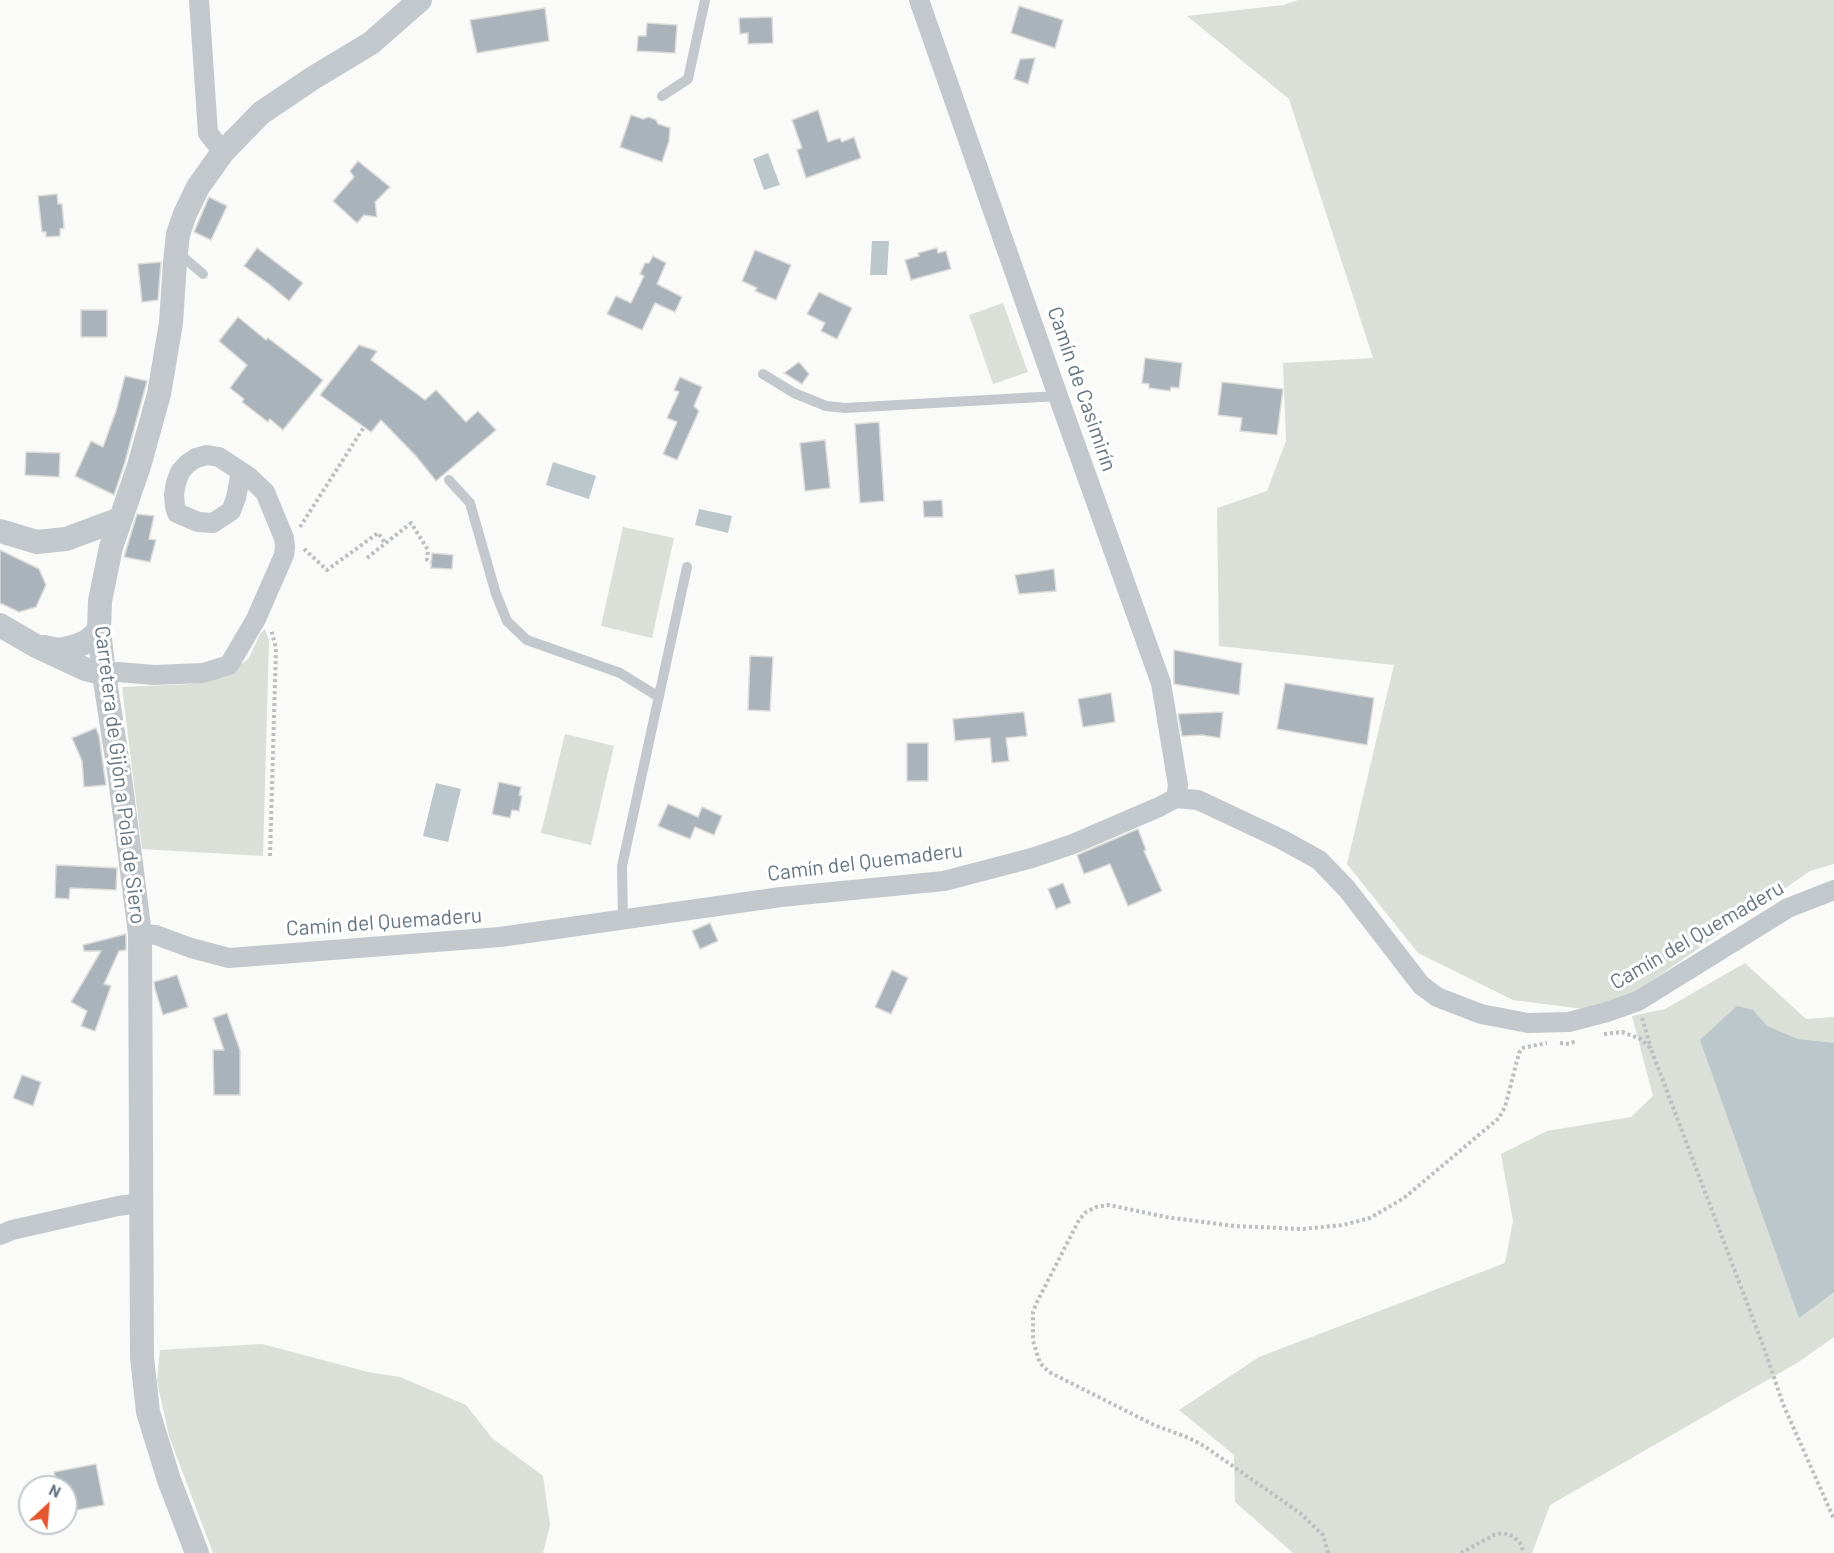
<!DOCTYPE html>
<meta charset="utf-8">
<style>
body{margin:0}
#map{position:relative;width:1834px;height:1553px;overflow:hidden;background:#fafaf8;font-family:Barlow,sans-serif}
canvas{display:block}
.north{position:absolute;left:18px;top:1475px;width:60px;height:60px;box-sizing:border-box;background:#fff;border:2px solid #c1c8cd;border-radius:50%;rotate:26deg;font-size:16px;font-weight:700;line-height:24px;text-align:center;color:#657683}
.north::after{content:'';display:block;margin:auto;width:21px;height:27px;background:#e4572e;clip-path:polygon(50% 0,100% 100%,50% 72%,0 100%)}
</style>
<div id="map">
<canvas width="1834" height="1553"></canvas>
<div class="north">N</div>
</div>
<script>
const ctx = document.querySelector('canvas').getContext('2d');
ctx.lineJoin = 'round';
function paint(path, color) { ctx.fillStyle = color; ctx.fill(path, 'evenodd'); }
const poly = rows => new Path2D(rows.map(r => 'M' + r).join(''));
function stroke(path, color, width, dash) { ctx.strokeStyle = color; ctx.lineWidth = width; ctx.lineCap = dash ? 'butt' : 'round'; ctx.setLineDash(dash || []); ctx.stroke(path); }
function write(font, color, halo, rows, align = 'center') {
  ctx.font = font + ' Barlow,sans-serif'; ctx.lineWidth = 6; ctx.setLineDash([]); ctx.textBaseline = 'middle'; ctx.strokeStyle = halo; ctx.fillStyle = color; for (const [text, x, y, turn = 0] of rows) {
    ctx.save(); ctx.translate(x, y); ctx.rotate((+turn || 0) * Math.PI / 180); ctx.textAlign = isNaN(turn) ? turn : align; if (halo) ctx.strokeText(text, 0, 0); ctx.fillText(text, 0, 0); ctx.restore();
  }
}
const green = poly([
 [1298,0,1834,0,1834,864,1810,871,1607,1012,1513,1000,1418,953,1347,864,1394,665,1219,646,1217,508,1267,491,1286,441,1283,363,1373,358,1289,99,1187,16,1283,5],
 [1003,303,1028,372,993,384,969,315],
 [623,527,674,538,652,638,601,626],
 [265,629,269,640,263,856,142,849,122,687,191,684,226,676,249,658,260,634],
 [565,734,614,746,591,845,541,833],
 [1745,963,1806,1019,1834,1017,1834,1337,1797,1363,1550,1505,1532,1553,1293,1553,1235,1502,1234,1455,1179,1410,1259,1357,1505,1263,1513,1221,1501,1154,1547,1131,1631,1117,1653,1096,1632,1016,1665,1009],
 [262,1344,368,1372,400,1377,466,1405,492,1438,543,1476,550,1525,543,1553,213,1553,169,1436,157,1381,160,1350]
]);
const water = poly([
 [768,153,780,185,764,190,753,159],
 [872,241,889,241,887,275,870,275],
 [553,462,596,476,589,499,546,485],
 [699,509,732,516,728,533,695,525],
 [436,783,461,789,448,842,423,836],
 [1737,1006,1753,1010,1767,1026,1798,1039,1834,1043,1834,1292,1799,1318,1700,1040]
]);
const building = poly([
 [1019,6,1063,20,1055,48,1011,33,1019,6],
 [545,8,549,41,477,53,470,20,545,8],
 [772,17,773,43,748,44,748,33,740,34,739,18,772,17],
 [647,23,677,25,675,53,637,51,638,36,646,36,647,23],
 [1035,58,1028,84,1014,79,1020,59,1035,58],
 [818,110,828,142,840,138,842,142,854,137,861,158,806,178,797,150,802,148,792,120,818,110],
 [631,115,643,119,649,117,656,120,658,124,670,128,669,141,662,162,620,147,631,115],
 [358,161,390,187,375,202,377,217,364,215,357,223,333,201,354,177,350,171,358,161],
 [57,194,58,204,62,204,64,228,60,229,60,236,46,237,46,232,42,232,38,196,57,194],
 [209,197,227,206,211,240,194,232,209,197],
 [257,248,303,283,289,301,269,284,244,266,257,248],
 [937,248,938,253,946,251,951,269,911,280,905,260,919,256,918,253,937,248],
 [755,250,791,265,776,300,755,291,757,288,742,281,755,250],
 [653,256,666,263,657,284,682,297,675,312,655,303,642,330,607,314,616,296,631,303,644,276,640,274,645,263,649,263,653,256],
 [161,262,158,300,142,302,138,264,161,262],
 [819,292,852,308,837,339,821,331,825,323,807,314,819,292],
 [81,310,107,310,107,337,81,337,81,310],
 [238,317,266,340,268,338,323,380,283,430,270,419,268,422,242,402,244,399,230,388,247,365,219,341,238,317],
 [359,345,377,351,371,360,425,400,436,390,466,422,478,411,496,430,436,481,416,456,381,420,371,432,320,395,359,345],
 [1145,358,1182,363,1179,388,1171,387,1170,391,1149,388,1149,384,1142,383,1145,358],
 [799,362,809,374,802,384,784,373,799,362],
 [125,376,147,381,125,462,114,495,75,476,91,441,103,447,116,411,125,376],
 [680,377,702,387,694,406,699,411,677,460,663,454,677,422,667,418,679,392,674,390,680,377],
 [1222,382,1283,389,1277,435,1240,431,1242,418,1218,415,1222,382],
 [879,422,884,501,860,503,855,424,879,422],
 [825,440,830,488,805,491,800,443,825,440],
 [26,452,60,453,59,477,25,475,26,452],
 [942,500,943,517,924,517,923,501,942,500],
 [137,514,154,516,149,539,156,540,150,562,124,557,137,514],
 [0,550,39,569,46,585,36,607,19,612,0,603,0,550],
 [432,553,453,555,452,569,431,568,432,553],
 [1054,569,1056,591,1019,594,1015,575,1054,569],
 [1174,650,1242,663,1239,695,1174,684,1174,650],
 [750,656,773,657,770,711,748,710,750,656],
 [1285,683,1374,698,1367,745,1277,729,1285,683],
 [1111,693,1115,722,1083,727,1078,699,1111,693],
 [1024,712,1027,736,1006,738,1009,761,992,763,990,738,955,741,953,719,1024,712],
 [1223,712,1220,738,1202,735,1182,736,1178,714,1223,712],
 [96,728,99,736,106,785,84,787,82,761,72,738,96,728],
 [907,743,928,743,928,781,907,781,907,743],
 [499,782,521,787,519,795,522,796,519,811,512,810,510,818,492,814,499,782],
 [668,804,698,817,702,807,722,816,714,835,695,827,690,839,658,826,668,804],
 [1138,829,1146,850,1144,851,1162,891,1128,906,1110,864,1084,874,1077,855,1138,829],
 [56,865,117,868,116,890,70,888,69,899,55,898,56,865],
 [1063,883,1071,903,1056,909,1048,889,1063,883],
 [710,923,718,941,700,949,692,931,710,923],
 [126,934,126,950,119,951,104,984,111,986,95,1031,81,1026,87,1011,71,1002,101,951,84,951,83,945,126,934],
 [892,970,908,978,891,1014,875,1007,892,970],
 [177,975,188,1007,163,1015,155,989,154,982,177,975],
 [227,1013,240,1050,240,1095,214,1095,213,1050,224,1050,213,1018,227,1013],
 [22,1075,41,1082,33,1106,13,1098,22,1075],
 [96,1464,104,1505,66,1512,66,1487,57,1487,54,1472,96,1464]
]);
const path = poly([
 [300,527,364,427],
 [304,549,327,570,378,533,385,543],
 [367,558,411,523,428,550,427,560,431,562],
 [270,856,276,648,271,629],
 [1642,1018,1651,1048],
 [1604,1034,1622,1032,1641,1039,1651,1049,1764,1348,1783,1404,1834,1519],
 [1560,1043,1569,1044,1576,1041],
 [1328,1553,1323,1535,1300,1513,1204,1446,1189,1438,1154,1425,1049,1372,1040,1363,1033,1341,1033,1312,1037,1302,1079,1220,1086,1212,1096,1207,1109,1205,1166,1217,1234,1226,1302,1229,1343,1225,1370,1218,1404,1198,1499,1118,1505,1107,1519,1053,1522,1048,1547,1043],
 [1461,1553,1494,1535,1503,1533,1513,1536,1520,1543,1524,1553]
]);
const service = poly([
 [662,96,688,79,705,0],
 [176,251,203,274],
 [763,374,794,393,826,406,845,408,1058,396],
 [449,480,470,503,496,594,507,621,527,640,620,673,659,697],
 [623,919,622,866,687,567]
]);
const minor = poly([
 [199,0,208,133,223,152],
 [919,0,1058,396,1161,683,1178,785,1176,798],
 [104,674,118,672,154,675,203,673,229,665,256,619,284,555,285,547,284,538,265,492,248,476,219,457,207,455,196,458,187,464,180,472,176,483,174,494,175,507,177,513,198,522,213,523,231,511,236,498,241,472],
 [140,934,156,935,191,948,229,958,500,937,781,897,944,881,1032,858,1073,844,1159,807,1176,798,1198,800,1281,839,1319,860,1347,889,1421,985,1437,997,1481,1014,1528,1023,1569,1022,1607,1012,1638,1001,1788,908,1834,890],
 [0,1235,12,1230,118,1206,141,1203]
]);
const tertiary = poly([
 [0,531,37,542,66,539,120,519],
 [0,625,36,646,85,669,104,674],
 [44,647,60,650,76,646,86,642,99,631],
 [197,1553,169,1480,148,1412,142,1357,140,934,120,778,104,674,99,631,100,601,111,547,139,466,159,394,171,323,175,262,178,234,185,214,198,187,223,152,261,113,313,78,371,43,420,0]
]);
const streetNames = [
 ["Camín de Casimirín",1082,389,71],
 ["Carretera de Gijón a Pola de Siero",120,775,83],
 ["Camín del Quemaderu",865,862,-7],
 ["Camín del Quemaderu",384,922,-4],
 ["Camín del Quemaderu",1697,935,-30]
];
paint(green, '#dadfd7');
paint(water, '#bbc7cb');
paint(building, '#aab3b9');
stroke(building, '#dcdcda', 1.5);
stroke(path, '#bbbfc2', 4, [3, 3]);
stroke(service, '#c3c8cc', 10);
stroke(minor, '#c3c8cc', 20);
stroke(tertiary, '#c3c8cc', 24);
write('21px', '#657683', '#fff', streetNames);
</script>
